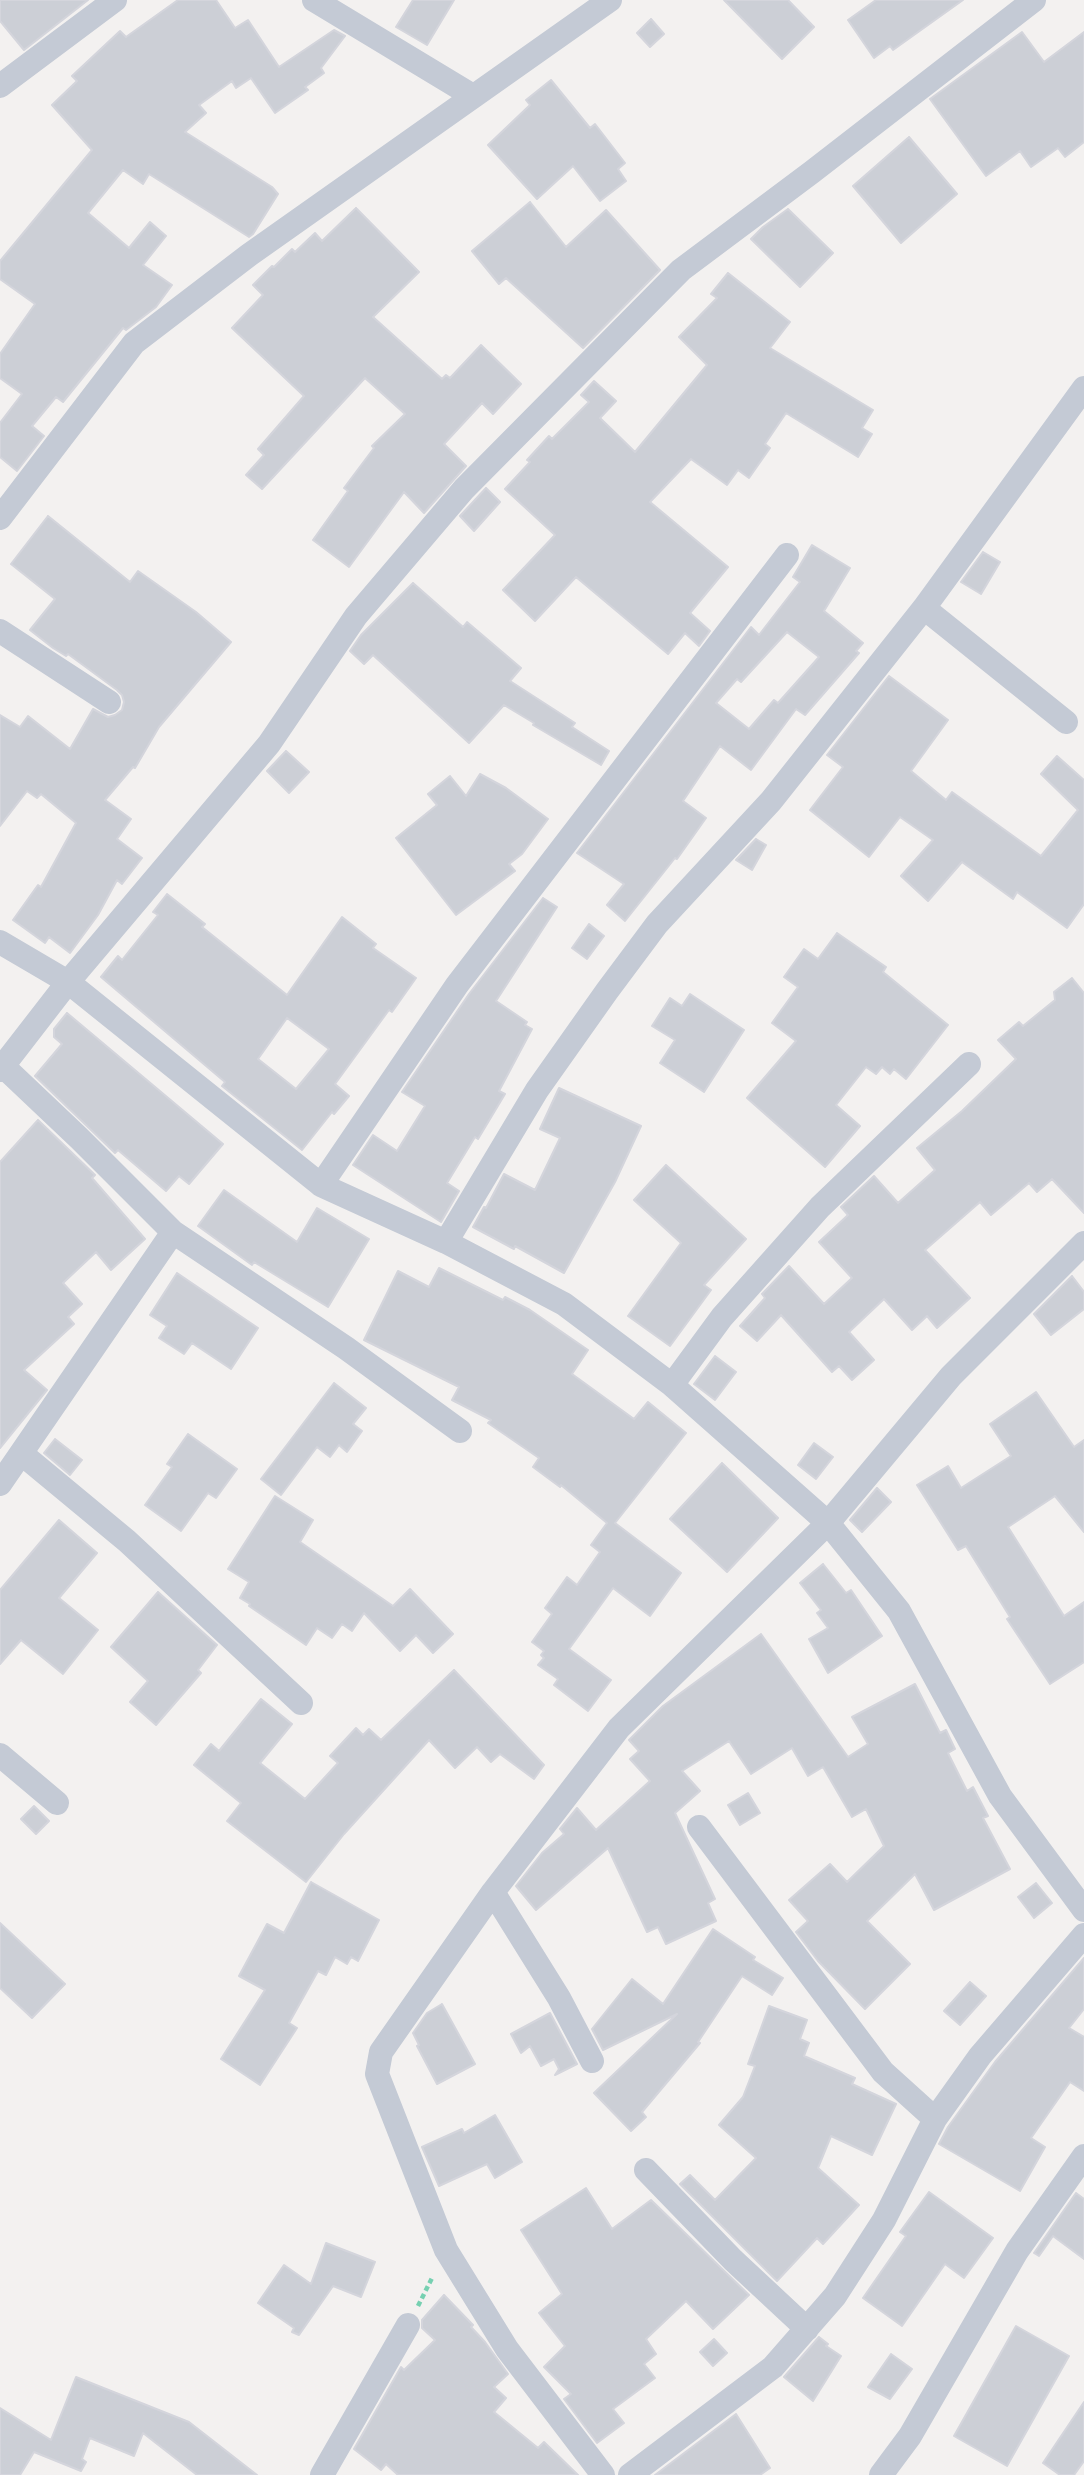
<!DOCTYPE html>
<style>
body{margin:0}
canvas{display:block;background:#f3f1f0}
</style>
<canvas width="1084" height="2475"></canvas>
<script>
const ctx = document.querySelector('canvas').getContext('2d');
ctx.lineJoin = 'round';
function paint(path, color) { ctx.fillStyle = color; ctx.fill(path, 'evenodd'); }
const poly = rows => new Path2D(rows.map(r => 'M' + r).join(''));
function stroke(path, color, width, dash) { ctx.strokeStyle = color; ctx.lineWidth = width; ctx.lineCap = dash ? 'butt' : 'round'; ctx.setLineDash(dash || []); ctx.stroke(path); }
const building = poly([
 [0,0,88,0,24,50,0,21,0,0],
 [178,0,216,0,235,28,248,20,279,67,334,30,345,36,321,68,324,73,305,87,308,90,275,113,251,78,236,88,232,81,199,105,206,113,185,132,272,187,278,194,253,234,249,237,149,174,143,184,123,170,88,213,129,248,150,222,166,236,143,265,172,285,156,307,126,330,123,328,63,402,56,397,32,426,44,436,17,471,0,457,0,423,22,394,0,378,0,354,35,304,0,279,0,261,92,150,52,105,77,81,72,76,120,31,126,37,178,0],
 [413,0,454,0,427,45,396,27,413,0],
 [724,0,788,0,814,27,782,59,724,0],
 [876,0,963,0,893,50,890,46,874,58,848,20,876,0],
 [651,19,664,34,650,47,637,33,651,19],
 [1022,32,1044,62,1084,32,1084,142,1065,157,1058,148,1031,167,1020,151,986,176,930,99,1022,32],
 [551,80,590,128,595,124,625,163,618,169,626,181,600,201,573,166,537,199,488,145,530,105,526,100,551,80],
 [909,137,957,194,901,243,853,186,909,137],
 [530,202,566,247,606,210,660,270,583,348,506,278,499,284,472,251,530,202],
 [356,208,419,272,373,317,442,379,446,375,450,378,481,345,521,384,493,414,482,403,444,444,466,466,424,513,404,492,349,567,313,540,348,491,344,488,374,448,372,446,405,414,365,378,262,489,246,475,264,455,258,449,304,396,232,328,263,295,253,285,272,266,274,267,292,249,295,252,315,233,322,241,356,208],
 [788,209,833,253,800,287,751,239,763,227,788,209],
 [728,273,790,322,770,348,873,410,862,428,872,434,858,457,786,413,765,444,770,448,749,478,738,470,727,485,691,459,650,502,728,567,690,613,710,631,699,646,685,633,668,654,576,577,535,621,503,590,555,535,505,489,530,462,527,460,549,436,552,439,589,402,581,395,594,381,616,401,600,418,635,452,707,365,679,337,717,298,711,294,728,273],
 [486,488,500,502,474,531,460,516,486,488],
 [48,516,130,582,138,571,196,612,231,642,159,727,135,768,133,767,105,800,131,819,117,839,142,858,122,884,117,880,98,915,70,953,49,937,45,943,13,920,38,885,41,887,76,823,41,794,37,798,27,791,0,826,0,715,20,727,28,716,70,749,93,709,108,717,115,715,122,710,124,702,122,695,117,690,68,654,66,656,53,648,30,630,55,599,11,564,48,516],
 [812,545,850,568,824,611,863,643,856,651,859,653,805,715,796,709,751,770,720,746,683,801,706,818,677,859,675,858,625,921,607,905,624,884,577,853,751,627,759,635,800,582,793,577,812,545],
 [787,632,819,657,778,703,774,700,749,729,716,703,737,679,741,682,787,632],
 [983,552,1000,562,981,594,961,582,983,552],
 [413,583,463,627,467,622,521,668,510,681,575,723,572,727,609,751,601,765,533,725,534,723,504,705,469,743,373,655,364,664,350,651,361,635,413,583],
 [889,676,948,720,911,771,946,800,952,792,1041,856,1078,810,1041,774,1057,756,1084,780,1084,904,1067,928,1017,892,1013,899,962,862,928,901,901,876,933,840,900,817,869,857,810,810,843,767,827,755,889,676],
 [286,751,309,772,289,793,267,771,286,751],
 [480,774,506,788,548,819,522,854,509,864,515,871,456,915,396,838,437,805,428,794,450,776,466,796,480,774],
 [756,839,766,845,752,870,736,860,756,839],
 [167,894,205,924,202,927,287,995,342,917,376,944,373,948,416,978,392,1012,389,1010,335,1084,349,1096,334,1114,332,1112,302,1150,222,1086,225,1082,101,977,118,956,122,960,158,915,153,912,167,894],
 [287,1018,329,1049,296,1089,258,1059,287,1018],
 [543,898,557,907,496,1001,527,1022,525,1025,532,1029,499,1091,505,1094,478,1139,475,1137,447,1183,459,1191,441,1222,353,1165,373,1135,397,1151,425,1106,402,1092,469,994,543,898],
 [589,924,604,936,587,959,572,948,589,924],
 [837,933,886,967,883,972,948,1025,906,1079,894,1069,890,1074,882,1067,876,1074,866,1067,836,1105,860,1126,825,1167,747,1098,796,1041,772,1023,798,987,784,977,804,949,818,959,837,933],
 [1072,978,1084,993,1084,1213,1052,1179,1037,1192,1029,1183,991,1215,980,1202,925,1250,970,1298,937,1328,927,1316,912,1330,884,1299,849,1332,874,1360,852,1380,839,1366,832,1372,781,1315,757,1341,740,1326,765,1298,762,1294,789,1266,824,1304,852,1278,819,1242,848,1215,841,1207,874,1176,898,1203,935,1170,917,1148,962,1111,1016,1059,998,1040,1019,1022,1023,1026,1055,1000,1054,992,1072,978],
 [690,994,744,1030,704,1092,660,1063,675,1040,652,1026,670,998,682,1006,690,994],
 [67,1013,223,1144,189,1184,179,1176,166,1191,118,1150,115,1153,35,1076,62,1044,54,1037,54,1029,67,1013],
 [559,1088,641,1126,615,1182,564,1273,515,1246,514,1249,473,1227,484,1207,486,1208,504,1174,535,1190,560,1138,540,1129,559,1088],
 [38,1120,95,1175,92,1178,145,1239,111,1270,96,1252,63,1283,82,1304,68,1317,74,1324,24,1370,47,1390,0,1448,0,1162,38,1120],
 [666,1165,746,1239,704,1285,711,1290,670,1346,628,1316,681,1243,634,1200,666,1165],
 [224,1190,297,1242,317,1208,369,1239,328,1307,254,1262,252,1265,198,1226,224,1190],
 [439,1268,503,1300,505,1297,530,1310,588,1350,572,1374,634,1419,648,1402,686,1433,615,1523,681,1573,650,1616,613,1588,569,1649,611,1680,588,1711,554,1685,558,1679,538,1665,544,1658,541,1655,544,1651,532,1642,552,1614,545,1608,567,1577,577,1585,600,1552,591,1545,607,1523,561,1485,560,1487,533,1467,539,1458,488,1423,491,1420,452,1400,459,1387,364,1340,398,1271,429,1287,439,1268],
 [177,1273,258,1328,231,1369,192,1343,184,1354,159,1338,167,1326,150,1315,177,1273],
 [1072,1276,1084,1292,1084,1309,1051,1335,1034,1314,1072,1276],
 [715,1356,736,1372,715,1400,694,1384,715,1356],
 [334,1383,366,1408,353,1424,362,1431,347,1452,339,1445,330,1457,317,1447,281,1495,261,1479,334,1383],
 [1036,1392,1074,1447,1084,1440,1084,1532,1055,1496,1008,1527,1064,1616,1084,1602,1084,1662,1050,1684,1007,1619,1010,1617,966,1546,958,1550,917,1485,948,1466,961,1488,1011,1456,990,1424,1036,1392],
 [188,1434,237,1469,216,1498,208,1493,181,1531,145,1505,172,1467,167,1464,188,1434],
 [55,1439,82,1460,70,1475,44,1453,55,1439],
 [814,1443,833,1457,816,1479,798,1465,814,1443],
 [722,1463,778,1518,727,1572,670,1519,722,1463],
 [877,1488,891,1502,862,1532,850,1520,877,1488],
 [275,1496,313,1520,300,1542,393,1606,410,1589,453,1634,433,1653,416,1635,400,1651,364,1613,352,1631,342,1624,332,1638,317,1628,306,1645,249,1606,250,1604,240,1598,249,1582,228,1569,275,1496],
 [59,1520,97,1553,59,1598,98,1630,63,1674,21,1640,0,1664,0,1590,59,1520],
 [823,1564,846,1593,851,1590,882,1636,828,1673,809,1639,828,1628,817,1613,821,1610,800,1583,823,1564],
 [158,1592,217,1645,198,1670,201,1673,156,1725,130,1702,148,1681,111,1647,158,1592],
 [761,1634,848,1757,868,1744,852,1717,915,1684,940,1733,946,1730,955,1749,948,1753,967,1791,973,1787,988,1816,983,1818,1010,1869,934,1910,915,1874,867,1921,910,1964,865,2009,818,1961,796,1932,808,1921,789,1900,830,1864,847,1882,884,1846,866,1809,852,1817,823,1767,808,1776,792,1748,751,1774,729,1741,682,1771,700,1791,675,1813,715,1899,708,1903,716,1921,666,1944,658,1927,647,1932,608,1848,536,1910,516,1886,542,1853,564,1834,560,1829,577,1808,596,1830,650,1781,630,1759,639,1751,629,1740,663,1706,761,1634],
 [454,1670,544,1765,534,1779,500,1754,491,1762,477,1747,455,1768,429,1740,344,1834,306,1882,227,1821,241,1803,194,1765,211,1744,219,1751,261,1699,292,1724,260,1763,305,1799,338,1763,330,1756,356,1728,363,1735,369,1729,381,1740,454,1670],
 [748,1793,760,1813,740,1825,728,1805,748,1793],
 [34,1806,49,1821,36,1834,21,1819,34,1806],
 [311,1882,379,1920,358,1961,351,1957,347,1964,335,1957,326,1975,318,1971,289,2023,297,2028,260,2085,221,2059,265,1990,239,1976,267,1924,284,1933,311,1882],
 [1036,1883,1052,1903,1034,1918,1018,1897,1036,1883],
 [0,1923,65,1984,32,2018,0,1988,0,1923],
 [713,1929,755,1957,753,1960,783,1978,772,1995,742,1976,698,2042,700,2043,642,2112,646,2117,631,2131,594,2093,677,2014,603,2050,592,2029,632,1979,663,2004,713,1929],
 [1084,1958,1084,2009,1069,2028,1084,2037,1084,2091,1070,2082,1031,2138,1045,2147,1020,2191,939,2144,948,2127,995,2062,1084,1958],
 [970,1982,986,1996,960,2025,944,2011,970,1982],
 [442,2004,475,2064,437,2084,417,2046,419,2045,413,2033,427,2013,442,2004],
 [769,2006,807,2020,800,2039,809,2043,804,2056,855,2078,852,2084,896,2104,872,2155,831,2136,818,2168,859,2205,823,2244,817,2238,777,2281,680,2184,690,2175,715,2200,756,2158,719,2125,743,2097,755,2066,748,2064,769,2006],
 [550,2013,577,2064,555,2075,559,2069,554,2059,541,2066,530,2046,521,2053,511,2034,550,2013],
 [495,2115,522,2162,495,2178,487,2164,439,2186,422,2147,462,2129,464,2133,495,2115],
 [586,2188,612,2229,651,2200,749,2295,713,2329,686,2301,646,2339,656,2354,644,2364,655,2378,613,2409,624,2423,597,2443,564,2399,571,2394,544,2367,565,2346,539,2313,562,2294,521,2230,586,2188],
 [929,2192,993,2238,964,2278,945,2264,902,2326,863,2298,906,2236,900,2232,929,2192],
 [1076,2193,1084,2199,1084,2259,1053,2236,1039,2256,1034,2253,1076,2193],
 [326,2243,375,2262,361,2297,333,2286,299,2335,292,2332,294,2328,258,2303,284,2265,311,2284,326,2243],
 [444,2295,473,2325,471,2327,485,2342,508,2374,494,2387,506,2398,494,2412,538,2448,544,2442,578,2475,398,2475,386,2464,381,2470,354,2449,401,2367,404,2370,435,2340,422,2328,422,2320,444,2295],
 [1016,2326,1069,2356,1007,2466,954,2436,1016,2326],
 [819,2337,828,2344,826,2346,841,2356,813,2401,784,2377,819,2337],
 [714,2339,727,2353,713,2366,700,2352,714,2339],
 [891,2354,912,2369,890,2399,868,2387,891,2354],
 [76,2377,189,2422,257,2475,197,2475,143,2433,134,2456,90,2438,82,2459,86,2462,81,2471,34,2452,20,2475,0,2475,0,2408,51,2440,76,2377],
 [1084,2402,1084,2461,1074,2475,1060,2475,1043,2463,1084,2402],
 [736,2414,770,2468,760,2475,655,2475,736,2414]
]);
const path = poly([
 [418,2306,433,2276]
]);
const minor = poly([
 [314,0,473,96],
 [0,86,115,0],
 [0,518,134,343,249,255,610,0],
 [924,608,1066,722],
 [0,631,109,702],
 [0,942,68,982,321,1185,446,1242,564,1304,672,1385,828,1523,899,1611,1000,1796,1084,1910],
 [3,1066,79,1138,173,1232,346,1348,460,1431],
 [0,1070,68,982,269,744,356,616,464,489,681,270,812,172,1034,0],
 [321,1185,457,985,787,555],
 [446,1242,537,1090,607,991,657,924,771,801,924,608,1084,388],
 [672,1385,722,1317,820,1207,969,1064],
 [22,1454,127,1541,301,1703],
 [0,1484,173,1232],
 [0,1755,57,1803],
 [699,1827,883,2072,935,2119],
 [493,1892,559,1998,592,2061],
 [646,2170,733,2260,807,2329],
 [322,2475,408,2325],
 [603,2475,507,2349,446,2250,377,2074,381,2052,493,1892,619,1728,828,1523,951,1376,1084,1243],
 [630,2475,773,2367,835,2296,884,2220,935,2119,980,2056,1084,1935],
 [881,2475,910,2436,1017,2251,1084,2156]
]);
paint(building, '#cccfd6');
stroke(building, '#d4d5dc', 2);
stroke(path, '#76d0b1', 4.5, [5, 3.5]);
stroke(minor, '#c4cad5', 24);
</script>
